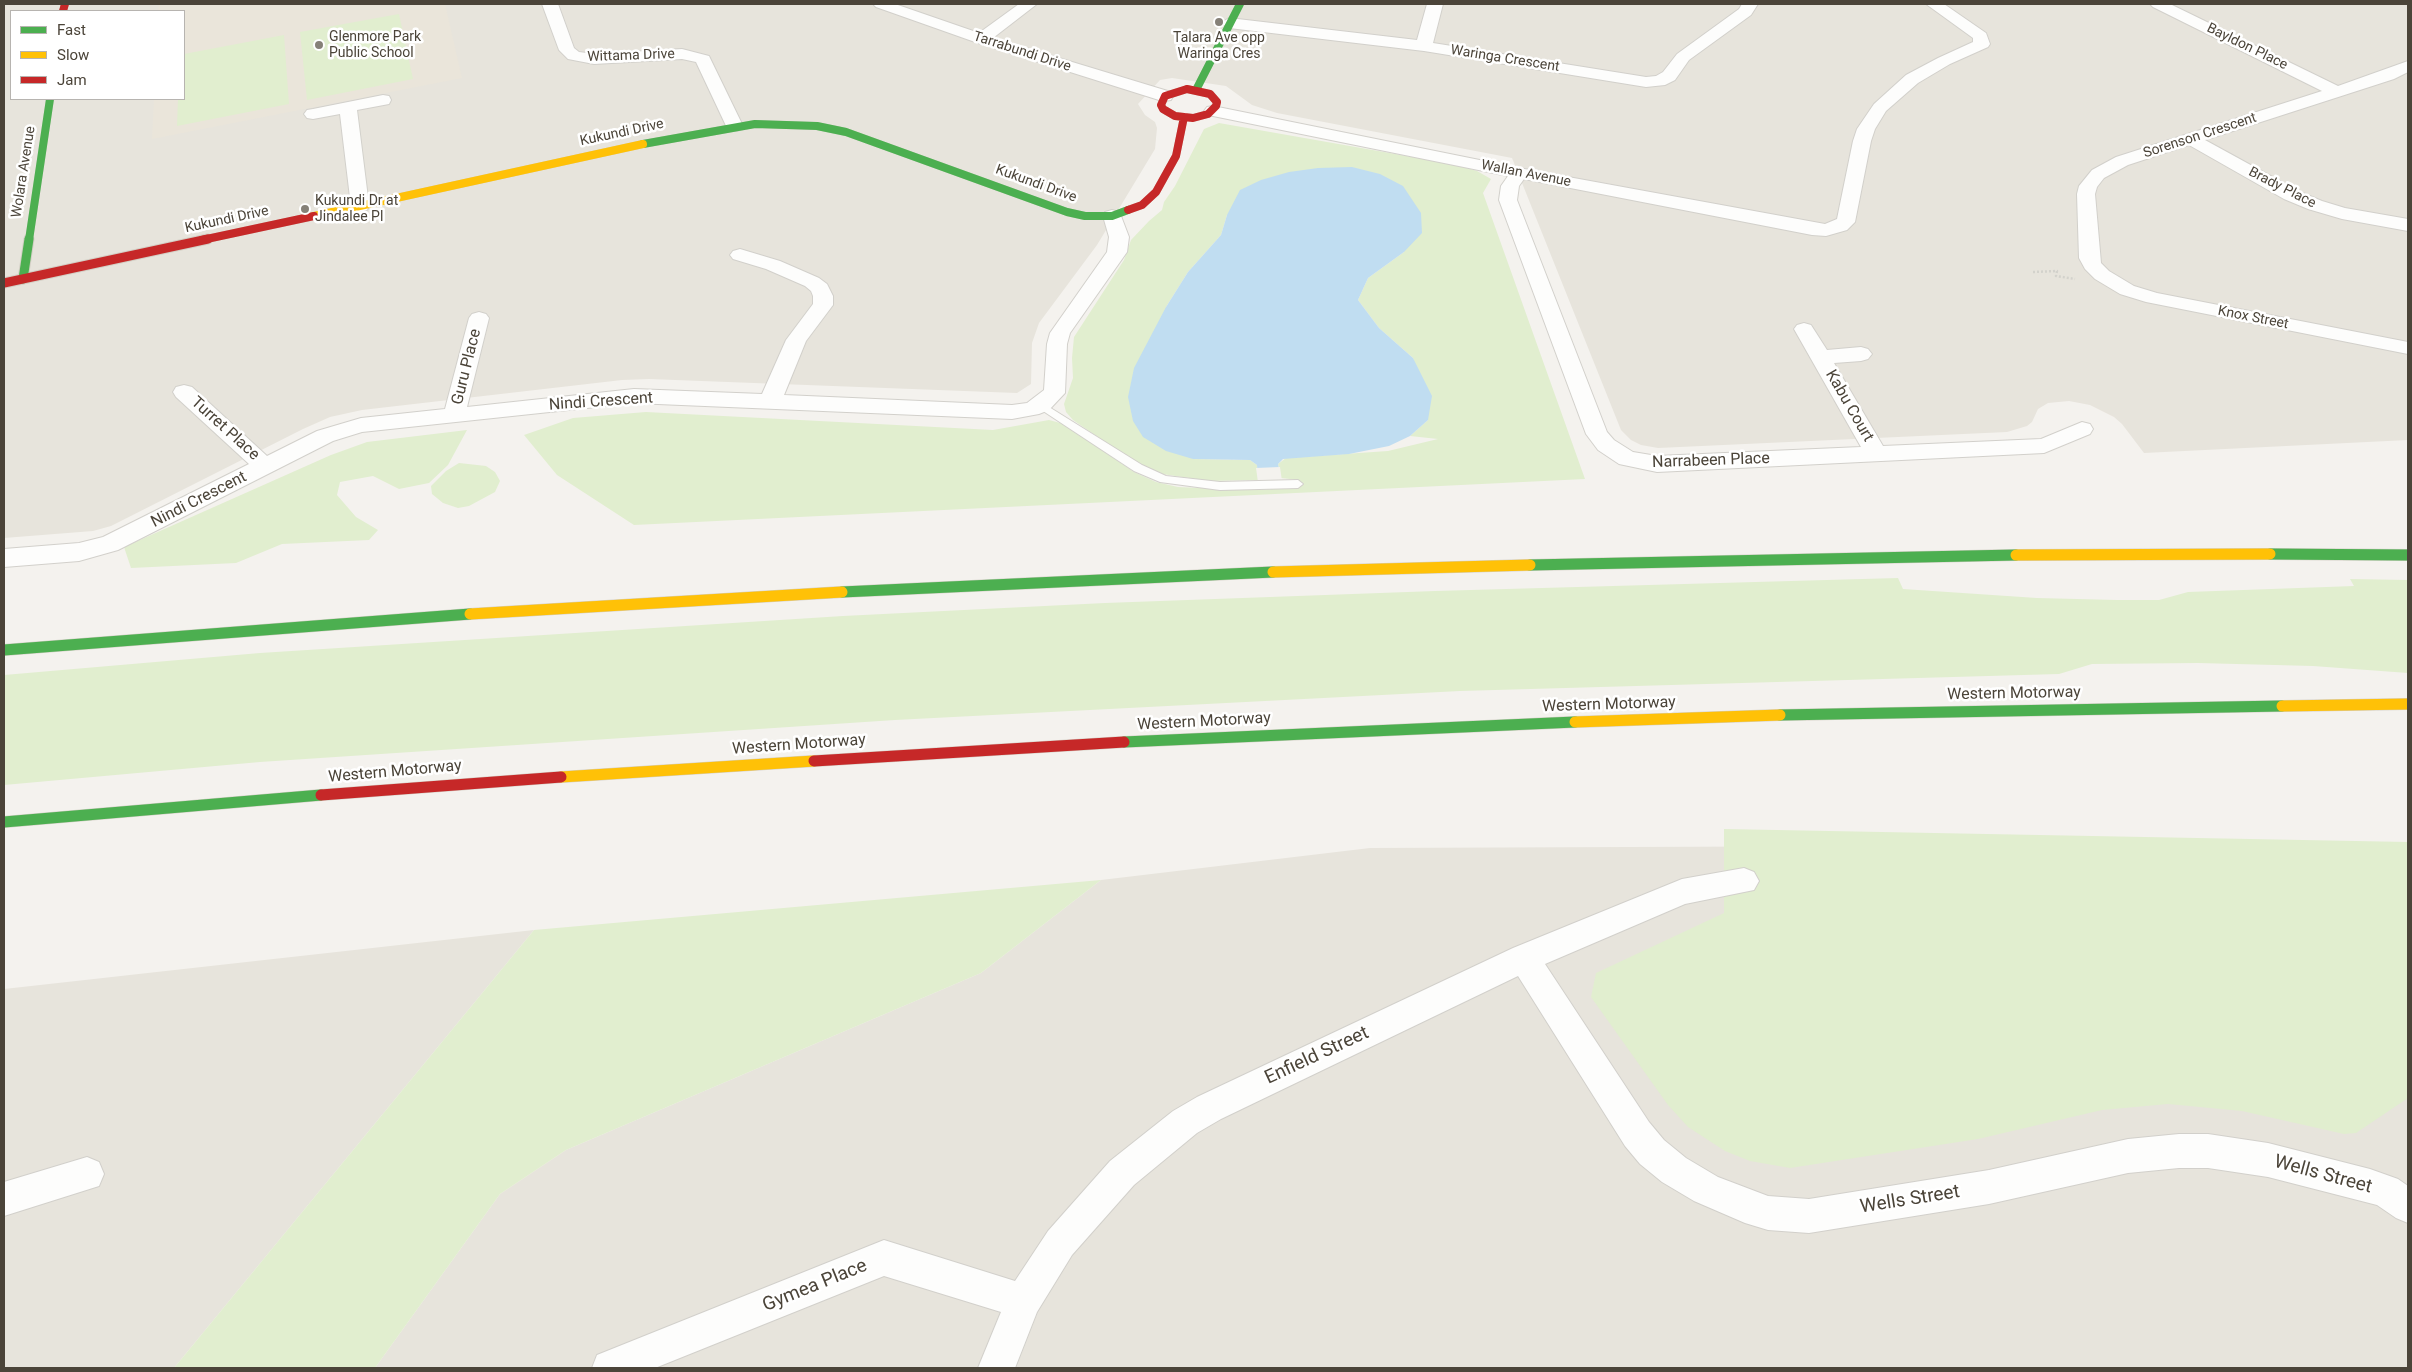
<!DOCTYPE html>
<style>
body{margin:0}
#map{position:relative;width:2412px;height:1372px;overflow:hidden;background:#f4f2ee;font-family:Roboto,sans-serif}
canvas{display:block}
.frame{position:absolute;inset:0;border:5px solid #4b4439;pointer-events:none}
.legend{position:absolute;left:10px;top:10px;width:175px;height:90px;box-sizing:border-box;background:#fff;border:1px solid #b7b4b0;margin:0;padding:6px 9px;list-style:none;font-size:15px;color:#4b4439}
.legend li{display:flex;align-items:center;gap:10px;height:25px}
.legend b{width:25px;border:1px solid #b7b4b0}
</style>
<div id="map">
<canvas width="2412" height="1372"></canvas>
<div class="frame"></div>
<ul class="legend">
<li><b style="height:6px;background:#4caf50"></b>Fast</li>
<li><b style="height:6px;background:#ffc107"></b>Slow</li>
<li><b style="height:6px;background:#c62828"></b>Jam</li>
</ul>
</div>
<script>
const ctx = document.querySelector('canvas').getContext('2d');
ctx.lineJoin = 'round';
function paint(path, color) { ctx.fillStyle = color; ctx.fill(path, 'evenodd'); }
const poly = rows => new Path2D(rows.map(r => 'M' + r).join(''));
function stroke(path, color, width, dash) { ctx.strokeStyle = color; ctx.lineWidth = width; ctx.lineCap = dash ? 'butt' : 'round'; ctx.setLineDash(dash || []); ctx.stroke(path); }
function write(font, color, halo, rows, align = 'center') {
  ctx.font = font + ' Roboto,sans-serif'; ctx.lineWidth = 5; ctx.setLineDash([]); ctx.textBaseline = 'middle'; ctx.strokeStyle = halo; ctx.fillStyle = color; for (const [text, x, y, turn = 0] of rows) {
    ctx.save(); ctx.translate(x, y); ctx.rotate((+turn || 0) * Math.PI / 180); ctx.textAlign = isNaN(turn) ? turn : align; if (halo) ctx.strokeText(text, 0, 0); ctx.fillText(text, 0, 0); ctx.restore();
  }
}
const residential = poly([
 [4,4,2408,4,2408,440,2144,453,2122,424,2114,417,2090,405,2069,401,2048,403,2038,409,2032,422,2027,426,2007,432,1658,448,1641,445,1631,440,1621,430,1512,158,1277,113,1252,105,1226,86,1172,78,1160,80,1138,104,1145,115,1155,122,1157,128,1155,149,1097,245,1039,323,1032,343,1031,384,1017,393,649,379,622,380,362,410,330,417,303,429,111,526,93,531,4,538],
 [11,11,184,11,184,99,11,99],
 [2408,844,2408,1368,375,1368,500,1194,566,1150,981,973,1101,880,1370,848],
 [534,930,174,1368,4,1368,4,989]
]);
const education = poly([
 [159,4,445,4,462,78,152,139,154,99,184,99,184,11,158,11]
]);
const green = poly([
 [399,14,413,79,307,100,300,32],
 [284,35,289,104,177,126,178,99,184,99,184,54],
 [1219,123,1458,165,1477,171,1491,179,1483,193,1585,479,634,525,557,475,524,435,573,418,646,412,993,430,1049,420,1064,424,1134,472,1156,482,1178,487,1246,490,1300,488,1299,480,1281,478,1278,464,1286,458,1388,451,1438,439,1410,436,1428,420,1413,358,1379,328,1358,300,1368,278,1404,252,1227,215,1221,235,1188,272,1166,307,1193,459,1250,460,1257,465,1258,480,1210,481,1162,474,1128,458,1073,420,1066,412,1064,404,1073,378,1072,358,1074,337,1124,260,1131,240,1149,221,1162,210,1164,202,1175,186,1204,129],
 [467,430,448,465,429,483,399,489,373,476,340,482,337,495,356,517,378,530,369,540,282,544,236,563,131,568,124,547,331,455,367,442],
 [459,463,486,466,495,472,500,481,495,492,469,506,458,508,443,503,432,494,431,486,446,471],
 [1898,578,1903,589,2037,598,2117,600,2159,600,2188,592,2354,586,2350,579,2408,580,2408,673,2313,666,2198,663,2092,664,2059,674,1460,691,895,720,260,762,4,785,4,675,260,653,843,616,1105,603,1435,591],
 [1724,829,2408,842,2408,1098,2356,1133,2344,1134,2242,1111,2168,1104,2102,1110,1978,1139,1790,1168,1750,1161,1725,1151,1688,1127,1668,1105,1591,997,1596,973,1724,913],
 [1101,880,981,973,566,1150,500,1194,375,1368,174,1368,534,930]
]);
const water = poly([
 [1352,167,1380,174,1403,186,1421,213,1422,233,1404,252,1368,278,1358,300,1379,328,1413,358,1432,396,1428,420,1410,436,1389,446,1349,454,1283,459,1278,464,1281,479,1258,479,1257,465,1250,460,1193,459,1166,451,1143,437,1133,421,1128,397,1134,368,1166,307,1188,272,1221,235,1227,215,1240,190,1261,180,1289,172,1318,168]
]);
const pier = poly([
 [1280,467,1282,481,1258,482,1256,468]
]);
const path = poly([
 [2033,272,2057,271,2056,276,2075,279]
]);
const lane = poly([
 [1041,402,1142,465,1166,476,1220,482,1298,480,1303,484,1298,488,1220,490,1160,482,1134,471,1037,407,1037,403,1041,402]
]);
const street = poly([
 [542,4,558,4,574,48,579,52,594,54,682,49,709,56,743,126,740,130,734,131,728,130,696,62,682,59,594,64,568,59,559,50,542,4],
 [873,4,895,4,979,33,1019,4,1037,4,993,38,1171,92,1173,96,1171,100,1165,101,1159,100,975,42,876,7,873,4],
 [1427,4,1443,4,1433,43,1646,77,1656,76,1663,72,1677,54,1739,9,1742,4,1758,4,1751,15,1689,60,1675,80,1665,85,1646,87,1424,51,1229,28,1221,23,1229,18,1417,40,1427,4],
 [1926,4,1944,4,1986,33,1990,44,1988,47,1950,64,1918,83,1886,111,1875,129,1871,141,1855,222,1847,230,1826,236,1812,235,1524,179,1519,186,1517,200,1607,432,1614,440,1633,452,1657,456,1861,447,1794,329,1797,325,1804,323,1811,325,1827,350,1861,347,1868,349,1872,354,1868,359,1861,361,1834,363,1883,446,2041,439,2082,422,2090,424,2093,429,2090,434,2044,453,1657,472,1619,464,1598,450,1586,434,1499,200,1501,186,1508,176,1213,116,1207,115,1204,111,1207,107,1213,106,1519,168,1825,224,1837,219,1853,141,1857,129,1874,104,1906,75,1938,58,1973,42,1973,38,1926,4],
 [2150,4,2170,4,2338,86,2408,61,2408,72,2394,79,2205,140,2298,191,2322,201,2345,208,2408,219,2408,231,2342,219,2308,209,2284,199,2189,145,2128,165,2104,178,2097,187,2095,194,2101,263,2109,271,2134,286,2157,293,2408,342,2408,354,2146,302,2120,294,2095,279,2085,269,2079,258,2077,194,2079,186,2092,170,2116,157,2322,91,2153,7,2150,4],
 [383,95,389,96,391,100,389,104,357,110,369,206,367,210,360,212,353,210,351,206,340,114,313,119,307,118,304,114,307,110,313,109,383,95],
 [1112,210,1119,212,1121,216,1129,237,1127,252,1070,333,1067,344,1065,393,1049,410,1039,414,1012,419,634,403,362,432,333,441,118,550,79,561,4,567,4,549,79,543,103,537,249,464,176,397,173,392,176,387,184,385,192,387,267,456,317,431,361,418,445,409,469,318,472,314,479,312,486,314,489,318,467,407,634,389,762,394,786,340,813,304,813,296,811,291,805,286,766,269,733,259,730,255,733,251,740,249,780,261,819,278,827,284,833,296,833,305,806,341,784,395,1012,405,1027,403,1044,390,1047,344,1050,333,1107,252,1109,237,1103,216,1105,212,1112,210],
 [1744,868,1754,872,1759,881,1754,890,1685,904,1545,964,1649,1122,1664,1140,1686,1158,1718,1177,1768,1196,1809,1199,1989,1170,2128,1139,2179,1134,2208,1134,2268,1143,2370,1169,2398,1179,2408,1186,2408,1223,2396,1218,2377,1205,2268,1177,2208,1168,2179,1168,2128,1173,1989,1204,1809,1233,1768,1230,1745,1223,1694,1201,1662,1182,1640,1164,1625,1146,1518,976,1221,1119,1197,1133,1134,1185,1072,1255,1037,1312,1015,1368,978,1368,1001,1312,884,1276,655,1368,592,1368,597,1355,884,1240,1015,1281,1048,1231,1110,1161,1173,1111,1197,1097,1513,948,1682,879,1744,868],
 [87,1157,99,1162,104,1174,99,1186,4,1216,4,1182,87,1157]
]);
const fastFar2 = poly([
 [1196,90,1240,4],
 [643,144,755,124,817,126,846,132,1067,212,1085,216,1112,216,1128,210],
 [29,240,50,99]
]);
const fastFar1 = poly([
 [23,279,29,239]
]);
const fast = poly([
 [2270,554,2408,555],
 [1530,565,2016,555],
 [842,592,1273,572],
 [4,650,470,614],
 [1780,715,2282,706],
 [1124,742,1575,722],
 [4,822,321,795]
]);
const slowFar1 = poly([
 [314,216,643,144]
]);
const slow = poly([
 [2016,555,2270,554],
 [1273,572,1530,565],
 [470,614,842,592],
 [2282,706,2408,704],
 [1575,722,1780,715],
 [561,777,814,761]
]);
const jamFar2 = poly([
 [63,11,65,4],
 [1187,89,1210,94,1217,102,1216,106,1208,114,1193,118,1175,116,1163,109,1161,105,1165,96,1187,89],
 [1128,210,1142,205,1156,192,1176,156,1184,117],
 [202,240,314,216]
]);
const jamFar1 = poly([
 [4,283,208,239]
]);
const jam = poly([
 [814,761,1124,742],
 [321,795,561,777]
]);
const markers = [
 [1219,22,5,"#868178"],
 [319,45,5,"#868178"],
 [305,209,5,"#868178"]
];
const farPoinames = [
 ["Glenmore Park",329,37],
 ["Public School",329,53],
 ["Talara Ave opp",1219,38,"center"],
 ["Waringa Cres",1219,54,"center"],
 ["Kukundi Dr at",315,201],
 ["Jindalee Pl",315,217]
];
const farStreetnames = [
 ["Bayldon Place",2247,47,26],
 ["Tarrabundi Drive",1022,52,18],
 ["Wittama Drive",631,56,-2],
 ["Waringa Crescent",1505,59,9],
 ["Kukundi Drive",622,133,-12],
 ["Sorenson Crescent",2200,136,-18],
 ["Wolara Avenue",24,172,-81],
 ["Wallan Avenue",1526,174,11],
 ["Kukundi Drive",1036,184,20],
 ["Brady Place",2282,188,27],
 ["Kukundi Drive",227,220,-12],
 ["Knox Street",2253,318,11]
];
const streetNames = [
 ["Guru Place",467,367,-76],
 ["Nindi Crescent",601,402,-4],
 ["Kabu Court",1849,406,60],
 ["Turret Place",225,429,42],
 ["Narrabeen Place",1711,461,-2],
 ["Nindi Crescent",199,500,-27],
 ["Western Motorway",2014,694,-1],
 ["Western Motorway",1609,705,-2],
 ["Western Motorway",1204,722,-3],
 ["Western Motorway",799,745,-4],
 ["Western Motorway",395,772,-5]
];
const nearStreetnames = [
 ["Enfield Street",1317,1056,-25],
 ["Wells Street",2323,1175,15],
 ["Wells Street",1910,1200,-9],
 ["Gymea Place",815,1286,-22]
];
paint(residential, '#e7e4dc');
paint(education, '#eae5da');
paint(green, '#e1eecf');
paint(water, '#c0ddf1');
paint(pier, '#f4f2ee');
stroke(lane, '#d2d0cb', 2);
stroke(street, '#d2d0cb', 2);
stroke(fastFar2, '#d3cfc5', 8);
stroke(fastFar1, '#d3cfc5', 11);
stroke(fast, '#d3cfc5', 12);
stroke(slowFar1, '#d3cfc5', 8);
stroke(slow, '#d3cfc5', 12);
stroke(jamFar2, '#d3cfc5', 8);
stroke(jamFar1, '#d3cfc5', 11);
stroke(jam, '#d3cfc5', 12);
stroke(path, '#d3d2cc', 2.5, [2, 2]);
paint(lane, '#fdfdfc');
paint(street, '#fdfdfc');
stroke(fastFar2, '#4caf50', 8);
stroke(fastFar1, '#4caf50', 9);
stroke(fast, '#4caf50', 11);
stroke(slowFar1, '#ffc107', 8);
stroke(slow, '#ffc107', 11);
stroke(jamFar2, '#c62828', 8);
stroke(jamFar1, '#c62828', 9);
stroke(jam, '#c62828', 11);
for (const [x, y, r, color] of markers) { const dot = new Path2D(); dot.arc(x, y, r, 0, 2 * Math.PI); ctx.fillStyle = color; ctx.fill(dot); stroke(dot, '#fff', 2); }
write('14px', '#4b4439', '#fff', farPoinames, 'left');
write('14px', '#4b4439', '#fff', farStreetnames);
write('16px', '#4b4439', '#fff', streetNames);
write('19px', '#4b4439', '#fff', nearStreetnames);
</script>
